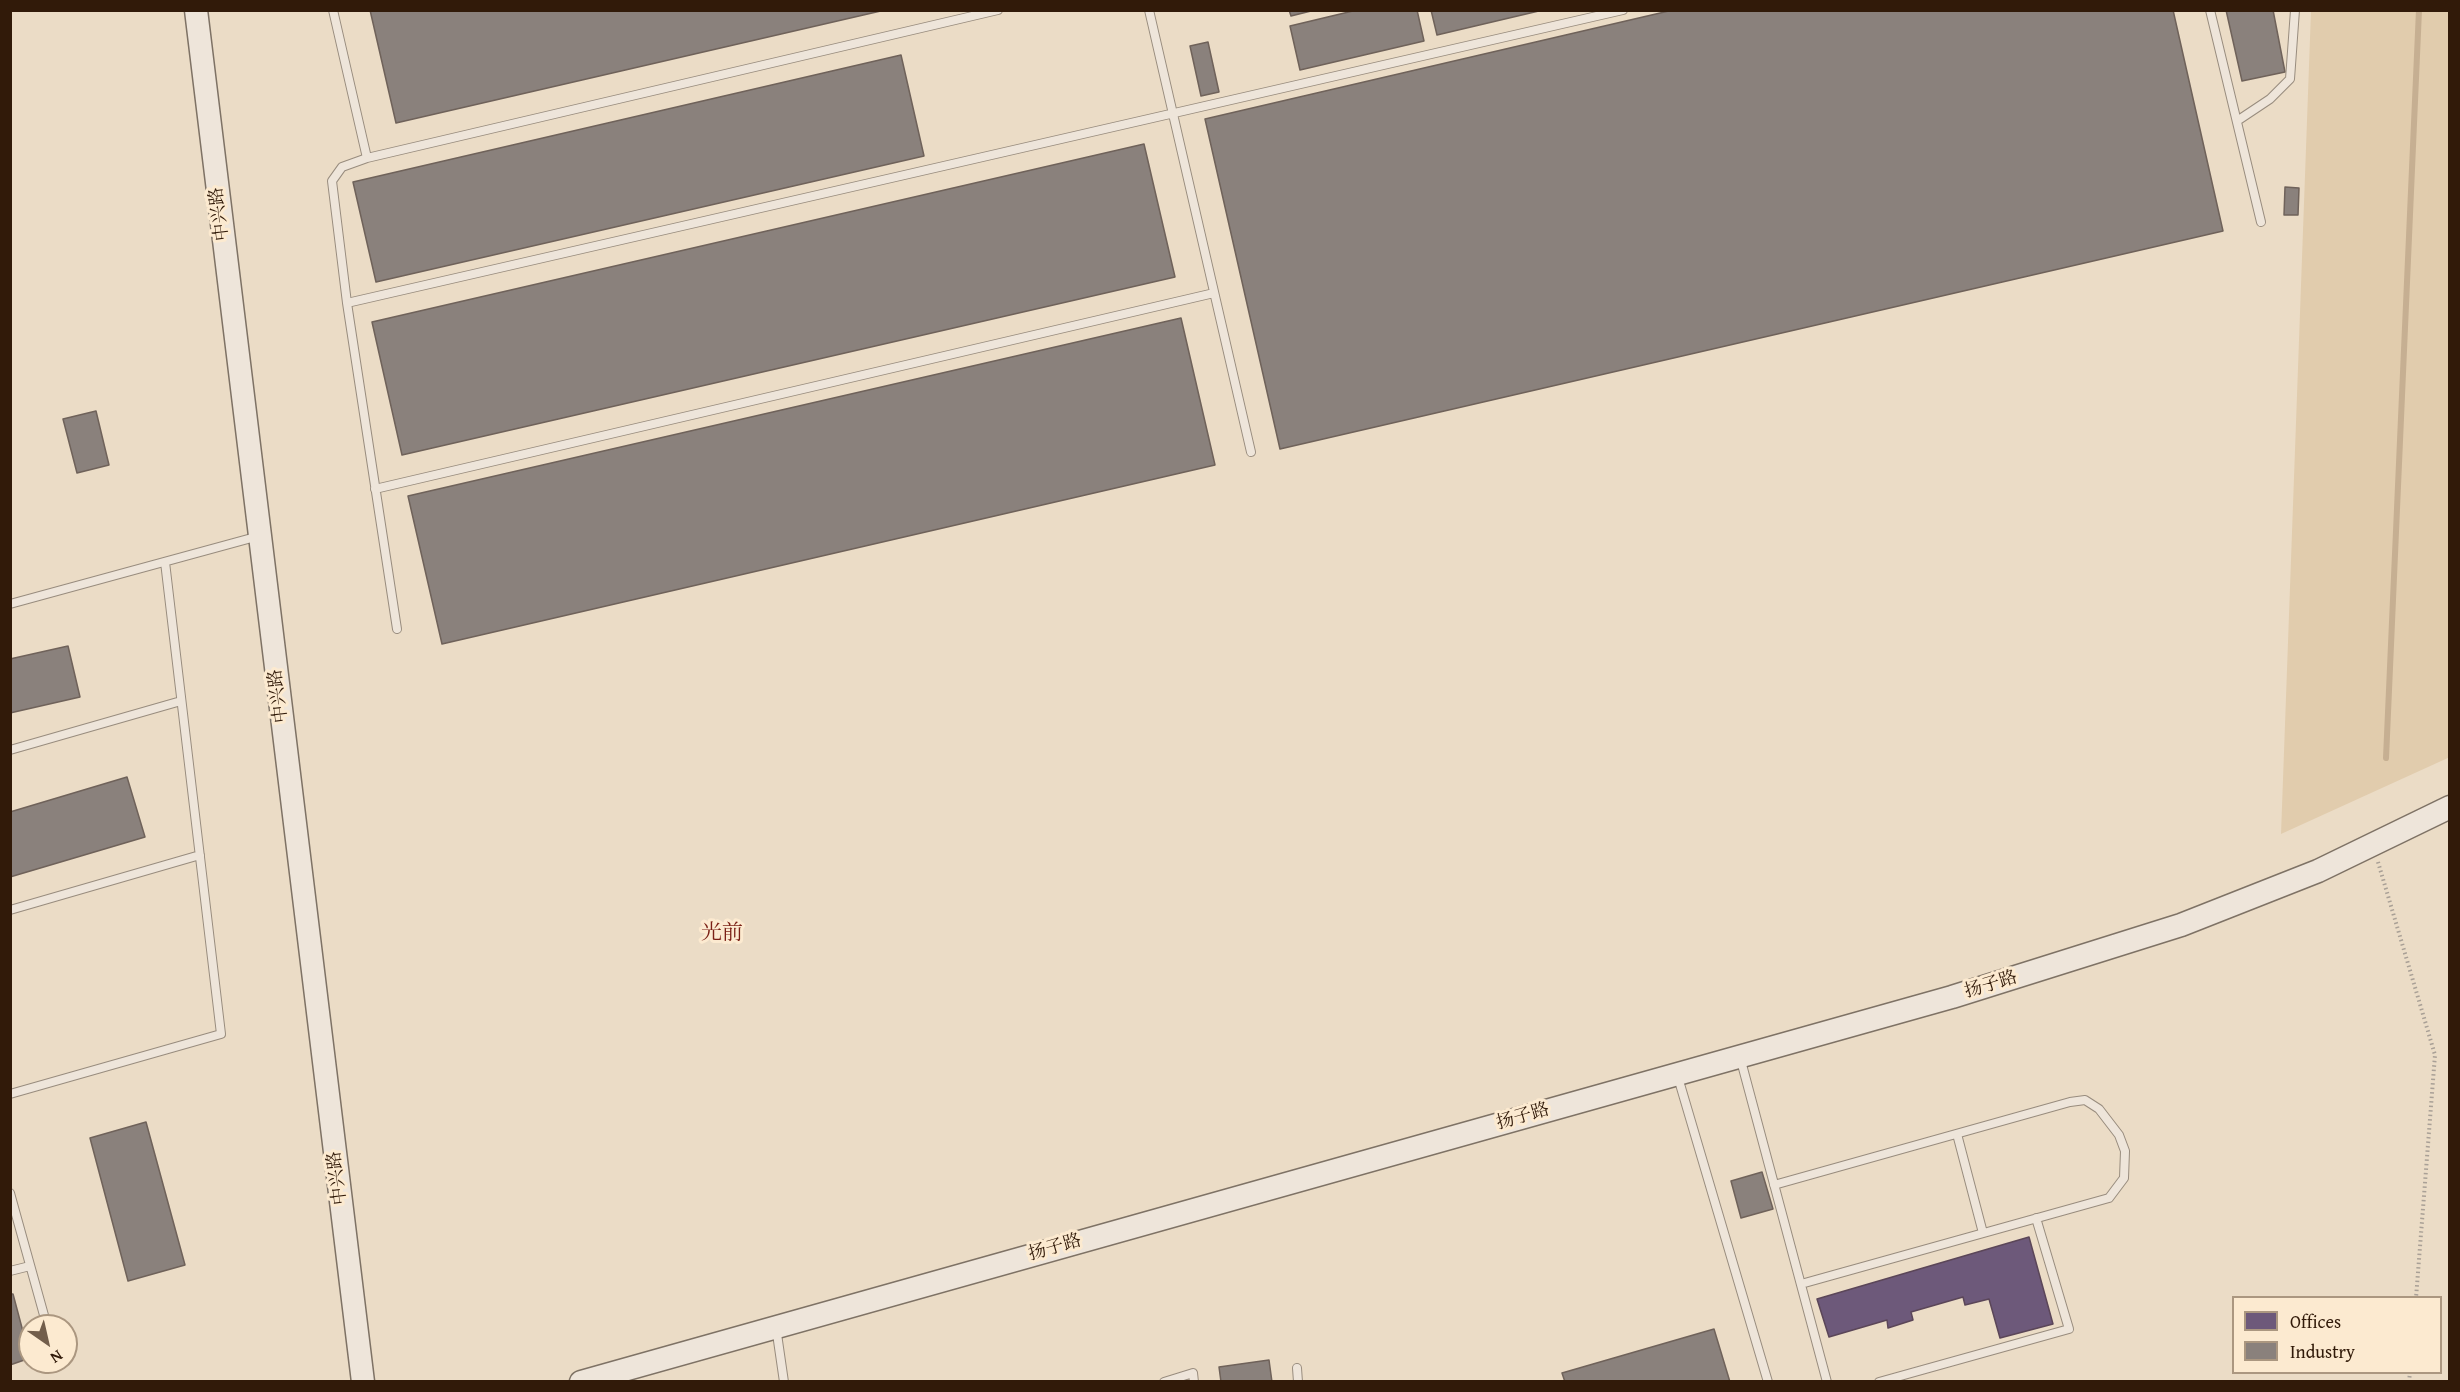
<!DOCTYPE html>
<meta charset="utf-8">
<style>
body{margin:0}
#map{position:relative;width:2460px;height:1392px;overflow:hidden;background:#ebdcc6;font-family:"Gentium Book Plus",serif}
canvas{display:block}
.frame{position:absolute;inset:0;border:12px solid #311a09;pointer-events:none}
.legend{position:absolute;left:2232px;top:1296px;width:210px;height:78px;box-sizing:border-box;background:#fcead0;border:2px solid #ab9780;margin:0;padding:8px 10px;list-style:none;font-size:18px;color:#311a09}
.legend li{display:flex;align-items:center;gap:12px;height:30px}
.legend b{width:30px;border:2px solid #ab9780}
.north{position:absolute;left:18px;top:1314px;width:60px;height:60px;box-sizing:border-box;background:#fcead0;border:2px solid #ab9780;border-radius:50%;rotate:146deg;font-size:16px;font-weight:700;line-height:24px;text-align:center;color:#311a09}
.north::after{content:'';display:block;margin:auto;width:21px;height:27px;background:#725e4b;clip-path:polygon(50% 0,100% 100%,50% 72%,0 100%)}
</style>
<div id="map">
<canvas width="2460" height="1392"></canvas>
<div class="frame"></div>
<ul class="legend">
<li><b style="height:16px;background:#6d597a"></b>Offices</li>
<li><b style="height:16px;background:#8a817c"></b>Industry</li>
</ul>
<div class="north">N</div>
</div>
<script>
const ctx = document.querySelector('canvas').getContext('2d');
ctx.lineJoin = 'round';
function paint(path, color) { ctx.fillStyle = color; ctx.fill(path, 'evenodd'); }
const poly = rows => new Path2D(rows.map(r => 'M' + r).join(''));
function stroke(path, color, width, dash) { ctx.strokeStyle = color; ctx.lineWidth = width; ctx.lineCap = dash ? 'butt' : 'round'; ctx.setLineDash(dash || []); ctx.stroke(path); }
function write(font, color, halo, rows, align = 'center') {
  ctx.font = font + ' "Gentium Book Plus","Noto Serif SC",serif'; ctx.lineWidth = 6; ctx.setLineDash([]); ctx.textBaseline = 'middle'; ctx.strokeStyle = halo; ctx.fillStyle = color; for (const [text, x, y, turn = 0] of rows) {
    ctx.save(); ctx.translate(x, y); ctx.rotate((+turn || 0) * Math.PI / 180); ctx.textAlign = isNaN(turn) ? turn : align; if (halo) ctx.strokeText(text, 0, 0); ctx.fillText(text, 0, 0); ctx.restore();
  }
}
const green = poly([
 [2311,11,2449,11,2450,757,2281,834]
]);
const offices = poly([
 [2029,1237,2053,1324,2000,1338,1989,1299,1965,1305,1963,1297,1911,1312,1913,1320,1888,1328,1887,1320,1829,1337,1817,1299,2029,1237]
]);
const industry = poly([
 [370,10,885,10,396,123,370,10],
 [1289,10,1315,10,1291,16,1289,10],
 [1357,10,1417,10,1424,41,1300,70,1290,26,1357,10],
 [1431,10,1543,10,1437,35,1431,10],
 [1673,10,2173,10,2223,231,1280,449,1205,119,1673,10],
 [2226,10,2273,10,2285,72,2242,81,2226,10],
 [1208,42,1219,92,1201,96,1190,46,1208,42],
 [901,55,924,156,376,282,353,182,901,55],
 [1144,144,1175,277,402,455,372,322,1144,144],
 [2285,187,2299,188,2298,215,2284,215,2285,187],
 [1181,318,1215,465,442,644,408,496,1181,318],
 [96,411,109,465,77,473,63,419,96,411],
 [68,646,80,697,10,713,10,659,68,646],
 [127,777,145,837,10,877,10,812,127,777],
 [146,1122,185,1265,128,1281,90,1138,146,1122],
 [1762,1172,1773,1209,1741,1218,1731,1181,1762,1172],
 [10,1294,13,1294,30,1358,10,1365,10,1294],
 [1714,1329,1730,1382,1565,1382,1562,1373,1714,1329],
 [1269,1360,1272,1382,1221,1382,1219,1367,1269,1360]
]);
const stream = poly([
 [2386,758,2419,10]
]);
const path = poly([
 [2378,862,2435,1055,2416,1298],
 [2409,1382,2410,1372]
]);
const lane = poly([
 [333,10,367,158,998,10],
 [1149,10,1251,452],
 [2210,10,2261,222],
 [2237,121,2270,99,2290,79,2295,10],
 [367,158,342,167,332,181,347,303,397,629],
 [347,303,1623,10],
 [375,489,1214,293],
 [10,604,259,536],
 [10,750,181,701],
 [10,910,200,855],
 [1740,1057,1827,1382],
 [1677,1074,1768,1382],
 [10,1094,221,1034,165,562],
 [1957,1134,1983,1233],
 [1774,1185,2070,1102,2085,1100,2099,1109,2119,1135,2125,1151,2124,1178,2109,1198,1801,1284],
 [10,1193,47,1326],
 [10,1271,30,1266],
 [776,1327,784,1382],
 [1297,1368,1298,1382],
 [1164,1382,1193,1373,1194,1382],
 [1879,1382,2069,1329,2036,1218]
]);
const secondary = poly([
 [196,10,363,1382],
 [581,1382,1952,997,2181,925,2318,871,2450,807]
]);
const streetNames = [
 ["中兴路",220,214,-97],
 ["中兴路",279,696,-97],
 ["扬子路",1991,985,-17],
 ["扬子路",1523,1117,-16],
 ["中兴路",338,1178,-97],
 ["扬子路",1055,1248,-16]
];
const quarterNames = [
 ["光前",722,934]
];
paint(green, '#e1ccad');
paint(offices, '#6d597a');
stroke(offices, '#5b4658', 1.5);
paint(industry, '#8a817c');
stroke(industry, '#6f625a', 1.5);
stroke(stream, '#c6af92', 6);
stroke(lane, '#988c7e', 10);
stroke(secondary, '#7e7265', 25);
stroke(path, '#a9a096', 4, [1.5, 3]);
stroke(lane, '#eee5da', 8);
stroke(secondary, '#eee5da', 22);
write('18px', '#311a09', '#fcead0', streetNames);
write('21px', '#7a1f14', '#fcead0', quarterNames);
</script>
